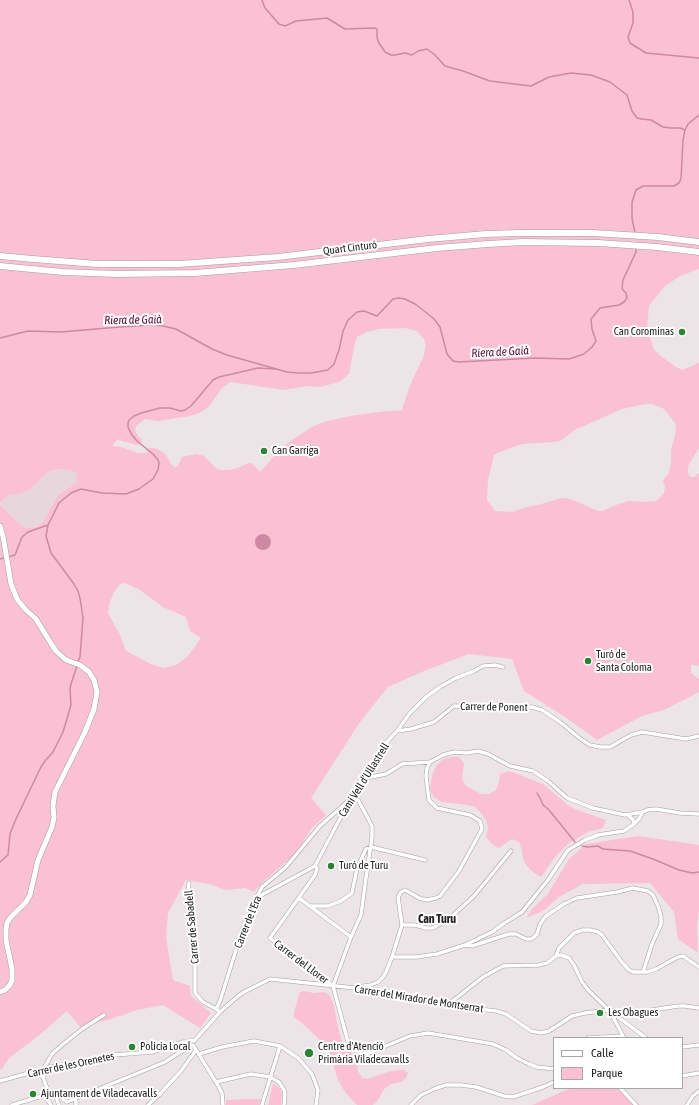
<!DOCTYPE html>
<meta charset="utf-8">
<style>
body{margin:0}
#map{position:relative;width:699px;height:1105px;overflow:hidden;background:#ece4e6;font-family:"Asap Condensed",sans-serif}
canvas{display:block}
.legend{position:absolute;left:553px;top:1037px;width:130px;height:52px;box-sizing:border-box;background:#fff;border:1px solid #a8a7a7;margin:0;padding:5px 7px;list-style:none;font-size:12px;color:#262224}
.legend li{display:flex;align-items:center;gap:8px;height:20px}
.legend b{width:20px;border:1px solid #a8a7a7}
</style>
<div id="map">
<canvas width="699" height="1105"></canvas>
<ul class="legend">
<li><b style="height:5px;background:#fff"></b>Calle</li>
<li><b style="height:11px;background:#fac1d5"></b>Parque</li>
</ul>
</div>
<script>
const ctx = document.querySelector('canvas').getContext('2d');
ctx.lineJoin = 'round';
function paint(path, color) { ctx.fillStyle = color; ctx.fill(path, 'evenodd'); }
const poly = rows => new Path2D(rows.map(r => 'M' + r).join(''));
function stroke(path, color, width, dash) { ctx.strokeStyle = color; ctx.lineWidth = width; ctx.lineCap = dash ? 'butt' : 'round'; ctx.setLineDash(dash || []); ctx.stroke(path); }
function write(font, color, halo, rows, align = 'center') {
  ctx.font = font + ' "Asap Condensed",sans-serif'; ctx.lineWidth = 4; ctx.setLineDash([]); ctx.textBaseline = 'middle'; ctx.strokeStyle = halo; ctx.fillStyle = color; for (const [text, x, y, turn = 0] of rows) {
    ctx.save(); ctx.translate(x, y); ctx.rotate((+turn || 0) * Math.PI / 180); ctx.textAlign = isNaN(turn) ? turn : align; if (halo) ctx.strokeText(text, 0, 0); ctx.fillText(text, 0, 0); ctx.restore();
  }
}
const built = poly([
 [58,469,69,470,77,473,76,483,58,495,46,517,41,524,36,527,25,528,20,525,0,503,5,498,10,495,20,494,31,489,45,474]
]);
const green = poly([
 [0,0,699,0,699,269,680,276,665,286,649,306,647,328,654,350,662,357,676,367,682,370,699,363,699,448,688,466,688,472,689,475,691,477,694,477,699,473,699,666,691,665,691,673,699,679,699,692,664,710,642,716,597,740,562,715,524,691,512,659,469,654,424,671,388,687,360,722,311,798,326,815,312,828,295,854,263,882,254,892,245,888,226,890,209,884,186,880,168,913,166,937,173,980,190,986,191,996,211,1013,200,1028,163,1005,137,1010,111,1019,80,1027,67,1011,37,1037,9,1058,2,1069,0,1069,0,504,20,525,25,528,36,527,41,524,46,517,58,495,76,483,77,473,69,470,58,469,51,471,45,474,31,489,20,494,10,495,5,498,0,503],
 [405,328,417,331,424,339,426,346,423,358,411,383,404,403,402,410,379,412,350,416,324,422,312,427,289,442,279,451,260,472,253,464,249,463,238,468,230,470,221,470,217,469,204,456,196,454,182,457,178,465,175,468,172,465,166,455,163,452,155,448,151,448,147,449,146,453,138,453,121,447,112,446,116,441,118,440,137,445,141,443,142,442,142,440,136,433,135,429,136,426,145,419,158,421,190,416,201,412,207,408,211,404,221,389,226,385,231,382,283,390,308,386,320,387,339,382,349,374,355,342,357,337,367,332,379,329],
 [646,404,652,404,664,409,676,424,675,436,671,450,671,463,669,473,665,477,663,482,665,487,664,493,660,498,656,501,645,502,628,501,613,506,603,511,598,511,578,502,566,498,561,498,538,505,527,507,512,512,495,511,487,500,488,480,494,455,505,450,522,444,554,442,560,441,578,428,584,426,622,409],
 [263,534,269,536,271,542,265,549,260,549,256,539,259,535],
 [125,583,140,590,163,607,186,617,190,631,201,638,188,656,176,665,163,668,151,664,126,651,120,635,108,613,109,604,115,590,120,584],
 [450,757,459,757,464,763,462,779,466,786,481,794,489,794,496,790,499,782,500,774,508,771,515,773,543,784,568,805,575,809,606,820,603,828,588,832,568,844,556,856,541,877,533,872,527,866,523,859,522,850,519,842,512,839,499,848,492,844,486,837,488,828,486,820,481,813,475,807,467,805,442,802,434,797,430,790,431,781,433,773,436,766,442,760],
 [638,836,699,845,699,912,697,925,698,953,678,939,674,912,650,883,583,884,559,897,543,911,526,918,533,908,547,895,569,859,586,844],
 [304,991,313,993,323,992,327,993,330,996,334,1005,338,1028,343,1045,356,1058,358,1071,362,1078,367,1079,391,1071,400,1070,404,1070,408,1073,406,1078,401,1082,391,1084,384,1089,378,1100,373,1105,357,1105,355,1103,345,1092,338,1080,329,1051,318,1038,304,1025,294,1017,294,1012,300,992],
 [273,1084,277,1086,280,1089,282,1094,281,1105,268,1105],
 [578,1088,615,1088,624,1092,640,1105,532,1105,566,1090],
 [250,1099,261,1099,259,1105,226,1105,226,1100]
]);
const water = poly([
 '255 542a8 8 0 1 1 16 0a8 8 0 1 1-16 0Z'
]);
const stream = poly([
 [262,0,265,8,279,24,285,26,296,21,327,18,345,29,374,28,377,29,377,38,379,43,385,52,391,55,395,55,405,53,412,55,418,51,427,49,435,55,445,66,463,71,490,81,531,86,549,77,571,73,591,75,610,82,627,95,632,111,637,118,642,119,651,120,663,127,671,128,680,128,685,130],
 [629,0,633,12,633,23,628,37,630,43,646,53,699,58],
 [635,233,632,218,632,202,636,190,643,186,674,186,679,183,681,179,683,140,685,130,688,124,699,115],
 [0,338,28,331,61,332,119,327,152,325,163,326,176,329,212,349,227,355,287,372,299,373,311,373,328,370,334,364,339,350,343,331,348,320,357,312,364,311,377,316,393,299,399,298,405,299,415,304,423,310,434,319,440,327,447,354,453,361,459,362,535,358,569,359,584,354,592,347,596,341,592,329,591,319,600,308,619,305,624,302,627,298,626,293,623,290,622,288,623,280,636,252,636,247],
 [8,557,15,555,22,537,28,532,48,525],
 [0,559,4,558],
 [78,662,80,657,83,618,80,598,78,591,74,584,51,553,46,536,48,525,59,503,71,493,81,489,102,493,126,494,139,489,153,479,158,470,159,463,158,460,153,454,137,441,132,435,128,427,128,423,129,420,134,416,141,413,160,408,170,408,181,411,185,410,191,406,213,380,219,377,258,368,275,369],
 [537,793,541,800,543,805,549,810,575,842],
 [582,846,588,847,598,846,603,849,630,851,653,859,679,870,692,873,699,872],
 [0,862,8,855,10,834,15,821,41,767,45,761,53,752,63,732,71,705,70,689,71,684,77,666]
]);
const street = poly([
 [397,731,411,729,434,722,454,706,532,707,542,710,560,722,582,740,590,745,600,747,610,747,631,735,642,732,686,739,699,736],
 [366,778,386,774,402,764,430,762,443,755,454,752,467,753,478,751,488,754,510,766,533,771,548,781,567,798,593,808,625,815,643,812,647,810,656,809,680,813,699,814],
 [628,815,633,820,634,824],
 [315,866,317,868,315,875,270,938,332,985],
 [189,883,188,892,190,908,195,928,195,993,203,1002,216,1009],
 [256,898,315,866,345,809,352,801,386,743,397,731,410,713,426,697,440,687,456,678,474,671,483,666,495,665,503,667],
 [299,898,351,937],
 [310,906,328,906,341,901,352,893,357,868,366,849,371,847,425,860],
 [402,925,415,925,426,928,433,928,449,919,474,896,511,851],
 [465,945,472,946,509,934,516,934,526,939,531,939,533,938,537,934,540,924,546,916,564,904,577,898,617,892,633,888,648,891,653,895,658,906,661,916,661,924,652,944,643,972],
 [556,956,559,948,574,933,583,930,590,930,598,932,602,935,621,961,629,970,633,972,648,972,656,969,678,957,683,956,699,967],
 [392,957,416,957,437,954,465,945,492,932,503,924,522,912,548,880,568,850,585,840,598,835,624,831,634,824,639,819,643,812],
 [333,986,348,1042,357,1051,364,1054,369,1053,410,1036,428,1033,493,1044,506,1050,517,1058,529,1064,537,1067,554,1069],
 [333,986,351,937,361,915,366,878,372,837,372,826,355,794],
 [358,987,371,985,378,982,383,977,386,972,392,957,402,925,398,897,401,892,405,890,419,898,427,900,436,898,440,896,459,871,482,829,480,821,470,815,437,808,429,800,426,776,427,768,430,762],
 [450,1003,483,977,503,966,539,965,547,963,556,956,561,955,569,958,574,965,582,982,589,991,609,1010,646,1038],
 [610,1011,624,1038],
 [220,1012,216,1009,220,1001,242,931,253,904,262,887,285,868,320,826,355,795],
 [588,1038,623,1036],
 [194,1041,220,1012,238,996,246,991,270,979,355,988,420,1000,450,1003,471,1008,496,1011,506,1014,531,1031,541,1033,549,1031,572,1016,585,1013,609,1010,619,1012,639,1012,678,1006,685,1006,699,1008],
 [193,1045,216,1082,222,1093,223,1105],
 [682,1047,699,1045],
 [199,1054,222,1047,254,1041,280,1046,298,1058,312,1074,318,1090,316,1105],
 [44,1068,52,1054,62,1045,82,1029,104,1015],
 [40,1069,49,1094],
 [682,1076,699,1073],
 [0,1081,50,1067,68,1064,114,1055,152,1052,183,1042,189,1042,191,1040,194,1041],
 [216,1082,251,1074,270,1077,279,1082,284,1090,285,1095,284,1105],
 [620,1088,636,1105],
 [54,1092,59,1105],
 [45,1096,51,1105],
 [76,1098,76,1105],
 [12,1105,56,1092,59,1092,63,1099,67,1102,165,1062,185,1049,190,1044],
 [148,1105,159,1095,181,1071,196,1050],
 [262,1105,280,1046],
 [411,1105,421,1095,434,1089,446,1085,461,1085,476,1087,504,1096,513,1097,543,1087,554,1082],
 [687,1105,693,1096,699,1091]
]);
const secondary = poly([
 [0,526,3,536,11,584,17,599,25,609,36,619,52,645,56,651,66,660,80,665,89,672,94,680,97,692,94,709,85,732,55,792,53,806,54,818,52,827,38,860,30,895,26,902,10,918,7,923,6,929,6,940,12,969,12,980,10,985,5,990,0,992]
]);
const highway = poly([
 [0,256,33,259,97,264,179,264,278,257,428,239,486,234,519,233,593,233,658,237,699,242],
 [0,266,63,272,117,274,195,273,294,265,437,248,488,244,523,242,598,243,657,247,699,252]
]);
const markers = [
 [682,332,4,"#298435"],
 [264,451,4,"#298435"],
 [588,661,4,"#298435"],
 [331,866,4,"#298435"],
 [600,1013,4,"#298435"],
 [132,1047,4,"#298435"],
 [309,1053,5,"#298435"],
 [33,1094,4,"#298435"]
];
const streetNames = [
 ["Quart Cinturó",350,248,-7],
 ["Carrer de Ponent",494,707,1],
 ["Camí Vell d'Ullastrell",364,780,-58],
 ["Carrer de l'Era",248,922,-68],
 ["Carrer de Sabadell",192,927,-95],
 ["Carrer del Llorer",301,962,37],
 ["Carrer del Mirador de Montserrat",419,999,9],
 ["Carrer de les Orenetes",71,1065,-12]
];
const poiNames = [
 ["Can Corominas",674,332,"right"],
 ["Can Garriga",272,451],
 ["Turó de",596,655],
 ["Santa Coloma",596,668],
 ["Turó de Turu",339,866],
 ["Les Obagues",608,1013],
 ["Policia Local",140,1047],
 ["Centre d'Atenció",318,1047],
 ["Primària Viladecavalls",318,1060],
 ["Ajuntament de Viladecavalls",41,1094]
];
const waterNames = [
 ["Riera de Gaià",133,320,-1],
 ["Riera de Gaià",500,352,-3]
];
const neighbourhoodNames = [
 ["Can Turu",437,919]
];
paint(built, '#e7d6dc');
paint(green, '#fac1d5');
paint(water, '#cd89a2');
stroke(stream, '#cd89a2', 1.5);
stroke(street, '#a59d9f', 4.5);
stroke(secondary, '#a59d9f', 6);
stroke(highway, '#a59d9f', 7);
stroke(street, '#fff', 3.5);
stroke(secondary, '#fff', 5);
stroke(highway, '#fff', 6);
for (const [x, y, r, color] of markers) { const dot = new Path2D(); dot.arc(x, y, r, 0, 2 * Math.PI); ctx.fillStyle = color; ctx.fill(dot); stroke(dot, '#fff', 1.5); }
write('11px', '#262224', '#fff', streetNames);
write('11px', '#262224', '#fff', poiNames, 'left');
write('italic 12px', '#600e38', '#fff', waterNames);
write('bold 12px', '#262224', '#fff', neighbourhoodNames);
</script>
